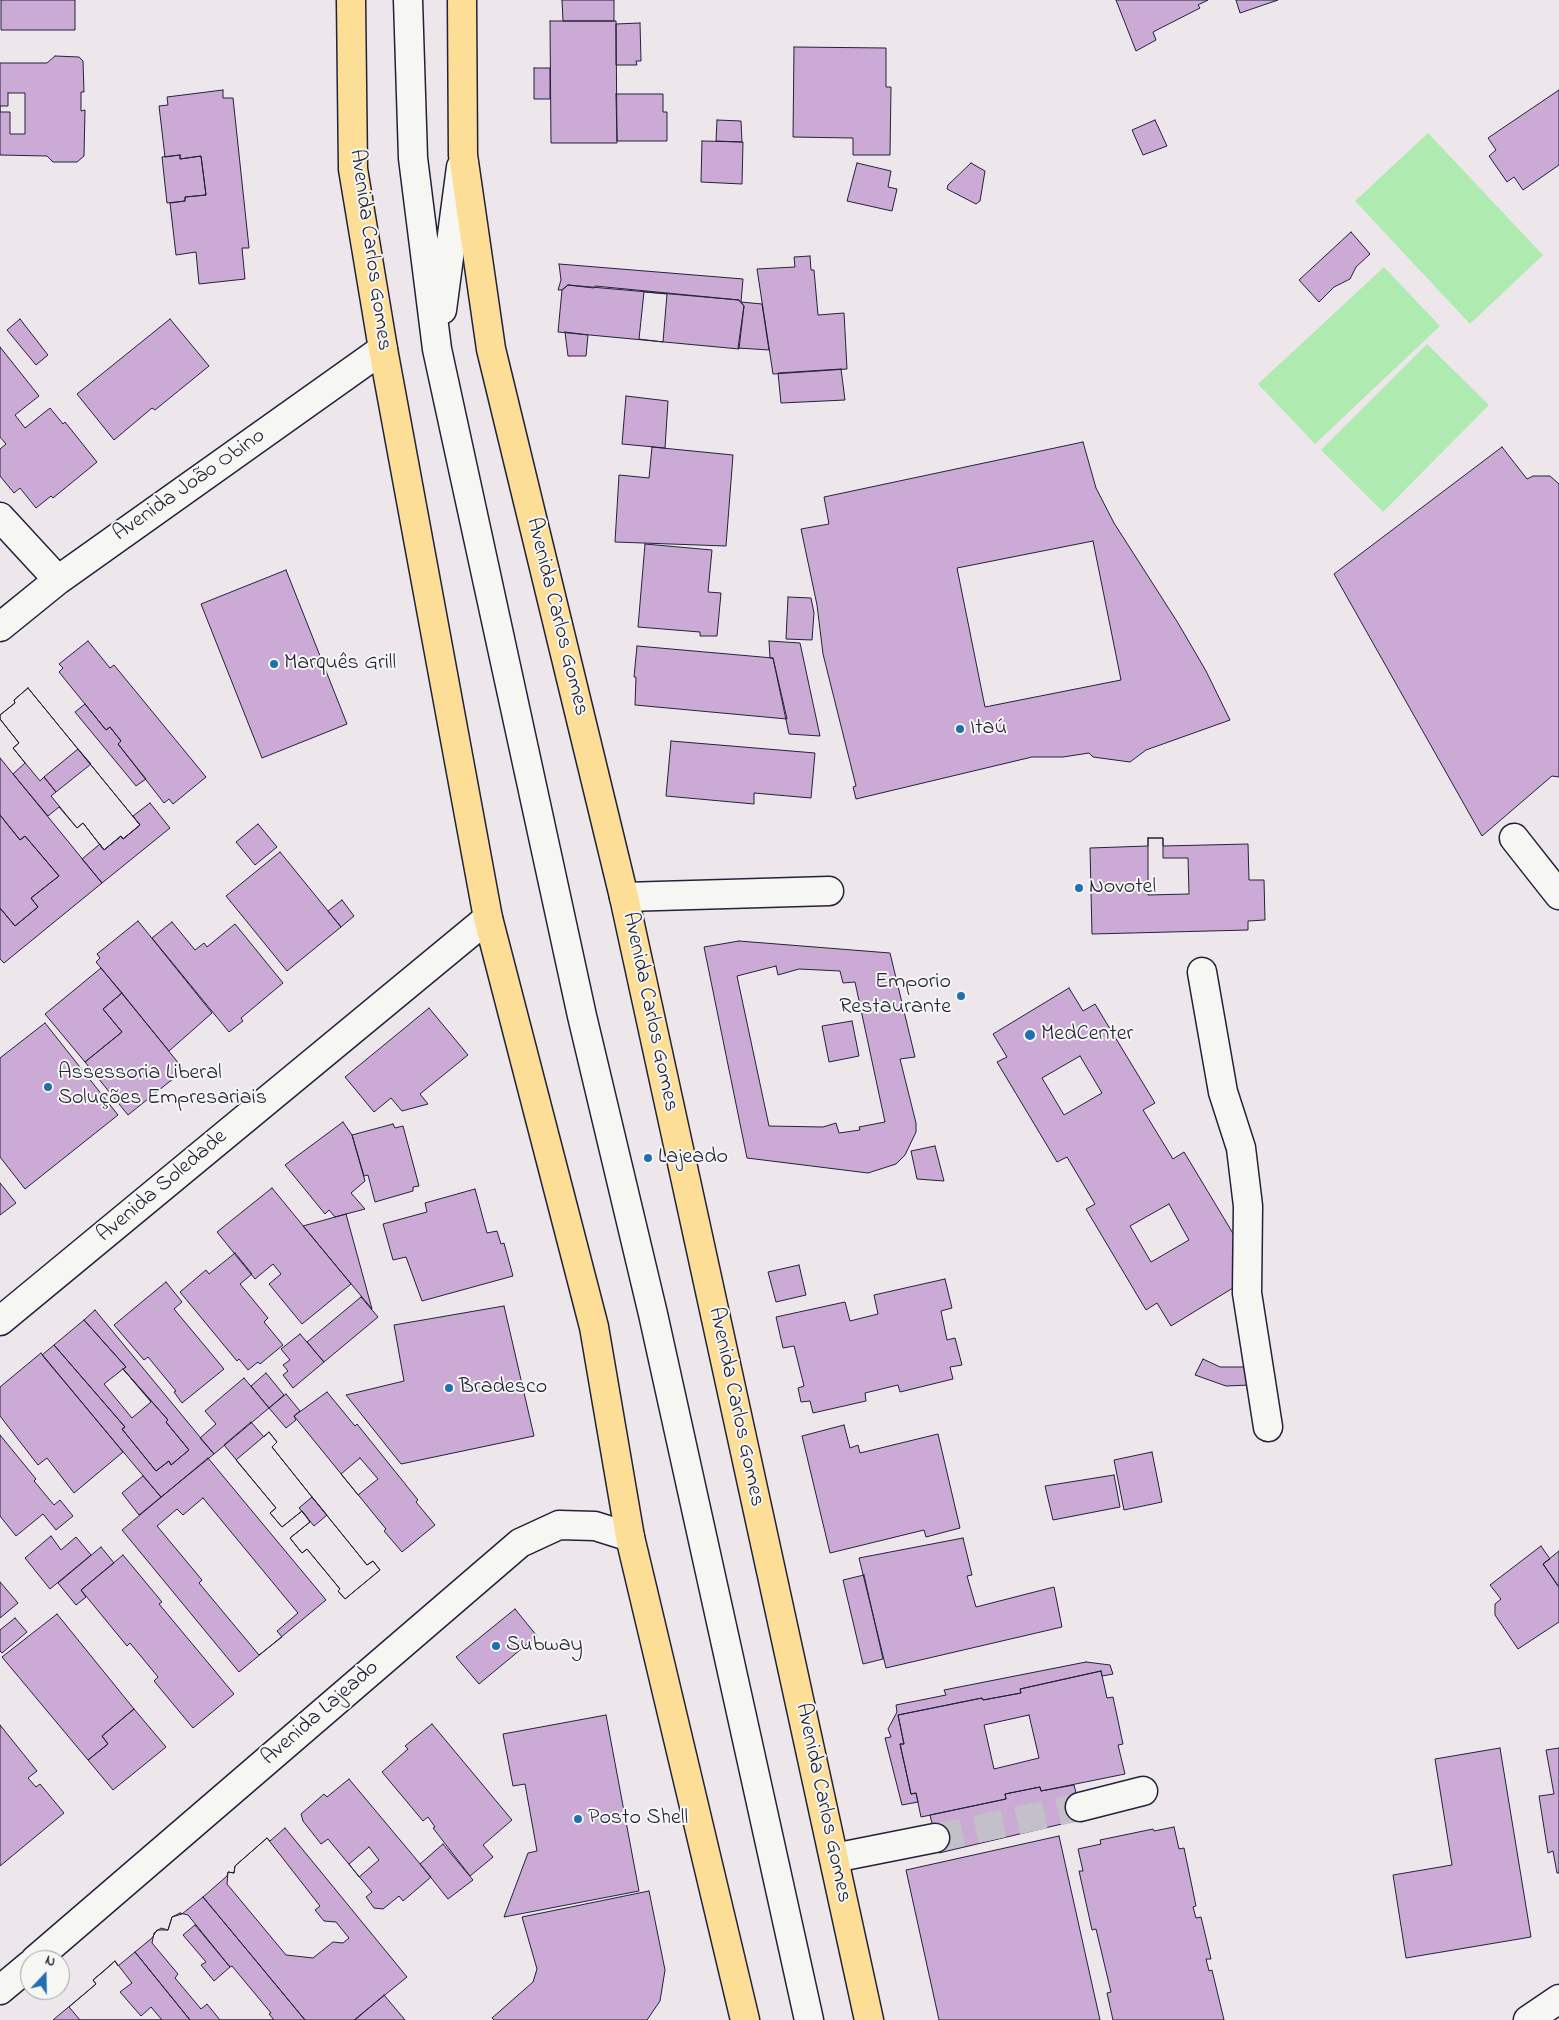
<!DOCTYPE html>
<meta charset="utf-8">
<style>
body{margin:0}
#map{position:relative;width:1559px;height:2020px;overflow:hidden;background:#ede7ec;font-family:"Indie Flower",sans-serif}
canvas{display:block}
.north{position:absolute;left:20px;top:1950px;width:50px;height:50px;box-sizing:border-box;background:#f6f6f2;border:1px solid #a1a1a9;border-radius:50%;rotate:21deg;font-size:14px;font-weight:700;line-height:20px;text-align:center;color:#22223b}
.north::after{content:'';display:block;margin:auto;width:18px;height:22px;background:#1f6fb2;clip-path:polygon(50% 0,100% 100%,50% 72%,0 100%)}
</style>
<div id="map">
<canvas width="1559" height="2020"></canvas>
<div class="north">N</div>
</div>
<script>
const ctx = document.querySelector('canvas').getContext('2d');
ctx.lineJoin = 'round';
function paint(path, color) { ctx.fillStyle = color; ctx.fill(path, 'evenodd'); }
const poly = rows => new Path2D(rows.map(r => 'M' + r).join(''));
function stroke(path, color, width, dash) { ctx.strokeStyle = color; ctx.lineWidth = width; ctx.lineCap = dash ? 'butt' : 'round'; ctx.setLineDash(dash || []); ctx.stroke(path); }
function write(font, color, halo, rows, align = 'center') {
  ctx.font = font + ' "Indie Flower",sans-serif'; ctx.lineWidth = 4; ctx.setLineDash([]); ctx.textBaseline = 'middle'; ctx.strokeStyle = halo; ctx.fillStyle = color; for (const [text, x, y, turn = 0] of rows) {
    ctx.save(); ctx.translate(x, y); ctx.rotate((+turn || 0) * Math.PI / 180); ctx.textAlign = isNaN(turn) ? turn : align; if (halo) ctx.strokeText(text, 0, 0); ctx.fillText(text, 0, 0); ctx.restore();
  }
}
const green = poly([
 [1428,133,1543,255,1470,324,1355,201],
 [1384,267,1440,326,1315,444,1258,384],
 [1427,344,1489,405,1383,512,1321,450]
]);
const building = poly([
 [1,0,75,0,75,30,1,30,1,0],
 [562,0,614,0,614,21,563,21,562,0],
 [1116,0,1208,0,1198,5,1200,8,1153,32,1156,40,1136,51,1116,0],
 [1236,0,1278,0,1240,13,1236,0],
 [550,21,616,21,617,143,551,143,550,21],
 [640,23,641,61,636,61,637,65,616,65,616,24,640,23],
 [794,47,886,48,886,87,891,87,890,155,853,155,853,138,793,137,794,47],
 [55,56,79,57,83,61,84,92,81,92,81,111,85,110,84,156,77,162,53,162,47,156,0,155,0,63,47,63,55,56],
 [534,68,550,68,550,99,534,99,534,68],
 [223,90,223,98,233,98,249,248,242,248,245,279,199,284,196,252,176,255,170,203,185,201,185,197,206,195,201,156,180,159,180,155,165,157,159,106,168,105,167,97,223,90],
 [1559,90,1559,165,1523,190,1514,177,1507,182,1489,156,1496,150,1488,138,1559,90],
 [8,93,25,93,25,134,10,134,10,112,0,112,0,106,8,106,8,93],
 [616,94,663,94,663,112,667,112,667,141,617,141,616,94],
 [717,120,741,121,742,142,716,141,717,120],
 [1155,120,1167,146,1143,155,1132,130,1155,120],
 [702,141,743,142,742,184,701,182,702,141],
 [180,155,180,159,201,156,206,195,185,197,185,201,167,203,162,157,180,155],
 [857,163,891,171,888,187,897,189,892,211,847,201,857,163],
 [971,163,985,171,980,201,976,204,947,189,948,185,971,163],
 [1351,232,1370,254,1356,267,1350,279,1334,287,1319,302,1299,280,1351,232],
 [810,256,811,270,814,270,818,315,844,313,847,369,773,374,757,269,795,267,794,257,810,256],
 [559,264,743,279,741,302,762,304,769,350,738,348,744,306,739,300,595,286,594,288,568,285,562,290,558,290,561,280,559,264],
 [568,285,739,300,744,306,739,349,558,332,562,290,568,285],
 [644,292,667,294,663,342,639,339,644,292],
 [20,319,48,355,36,365,7,330,20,319],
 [170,319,209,366,155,410,152,408,114,440,77,394,170,319],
 [565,332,588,335,586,356,568,356,565,332],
 [0,347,39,396,15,415,25,428,50,408,63,424,65,422,97,462,53,498,51,496,36,508,20,488,14,493,0,476,0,449,6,444,0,437,0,347],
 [841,369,845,400,781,403,778,373,841,369],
 [626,396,668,401,665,448,622,444,626,396],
 [1083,442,1096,488,1114,523,1178,623,1206,671,1230,720,1146,750,1130,762,1093,757,1089,753,1063,757,1032,757,856,799,853,787,856,786,823,654,817,605,801,529,829,524,824,497,1083,442],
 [652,447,733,455,726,546,615,542,619,475,649,478,652,447],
 [1502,447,1527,479,1533,476,1550,476,1559,484,1559,777,1552,776,1482,836,1334,574,1502,447],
 [1093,541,1121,680,985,707,957,568,1093,541],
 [645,544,712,550,708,592,721,593,717,636,700,636,700,632,638,627,645,544],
 [286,570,347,724,262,758,201,604,286,570],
 [788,597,811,598,814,613,812,640,786,639,788,597],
 [88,641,110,668,114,665,206,777,173,804,169,799,164,803,118,744,121,741,110,727,106,730,59,672,63,668,59,664,88,641],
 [769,641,800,643,820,736,789,734,773,658,770,658,769,641],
 [637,646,773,658,787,719,635,705,636,677,634,677,637,646],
 [28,688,140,825,123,839,121,836,104,850,83,823,77,828,59,807,48,816,13,774,25,763,13,748,19,743,0,719,0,715,15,703,14,700,28,688],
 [28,688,140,825,123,839,121,836,104,850,83,823,77,828,51,796,56,792,44,777,40,781,13,748,19,743,0,719,0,715,15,703,14,700,28,688],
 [85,704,106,730,110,727,121,741,118,744,146,779,136,786,75,712,85,704],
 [671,741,815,753,811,798,754,793,754,804,666,796,671,741],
 [78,749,91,764,56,792,44,777,78,749],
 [0,758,102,883,4,963,0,959,0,908,15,926,38,907,31,898,59,876,25,836,20,840,0,815,0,758],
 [150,803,170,828,102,883,82,859,100,844,104,850,121,836,123,839,140,825,133,816,150,803],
 [0,815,20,840,25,836,59,876,31,898,38,907,15,926,0,908,0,815],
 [258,824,277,847,255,865,236,842,258,824],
 [1148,838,1163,838,1163,846,1248,844,1249,880,1264,880,1265,920,1248,921,1248,930,1092,934,1090,848,1148,846,1148,838],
 [1148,838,1163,838,1163,858,1188,858,1189,894,1148,895,1148,838],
 [280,852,341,927,287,971,226,896,280,852],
 [342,900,354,916,341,927,328,911,342,900],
 [138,921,212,1013,169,1051,96,962,100,958,97,954,138,921],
 [172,922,195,950,204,943,207,947,235,924,283,983,241,1018,243,1021,229,1032,152,938,172,922],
 [739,941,890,953,915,1057,900,1059,916,1123,916,1132,905,1155,896,1164,868,1173,747,1158,704,947,739,941],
 [776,966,778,975,799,969,840,971,843,983,855,982,885,1122,859,1127,860,1130,839,1133,836,1123,823,1127,769,1126,737,976,776,966],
 [101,968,122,993,103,1009,122,1032,85,1062,45,1014,101,968],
 [1069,988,1083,1011,1095,1004,1155,1103,1143,1110,1173,1159,1184,1152,1243,1250,1232,1257,1246,1280,1171,1326,1157,1303,1146,1310,1086,1209,1095,1204,1067,1157,1057,1162,997,1062,1007,1057,993,1034,1069,988],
 [122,993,184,1070,128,1115,85,1062,122,1032,103,1009,122,993],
 [429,1008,468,1055,420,1094,428,1104,402,1111,391,1098,374,1112,345,1077,429,1008],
 [852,1021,859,1056,829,1062,822,1026,852,1021],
 [45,1023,118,1115,25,1189,0,1157,0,1058,45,1023],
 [1080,1056,1102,1093,1064,1115,1042,1078,1080,1056],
 [343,1122,352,1135,365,1181,351,1193,365,1209,335,1217,329,1210,325,1214,285,1165,343,1122],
 [393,1124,395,1128,403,1126,419,1186,413,1187,413,1191,375,1202,368,1175,364,1176,352,1135,393,1124],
 [935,1146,944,1181,917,1179,911,1151,935,1146],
 [0,1183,16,1203,0,1215,0,1183],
 [272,1188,351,1284,302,1324,269,1284,281,1274,273,1264,255,1279,217,1232,272,1188],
 [475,1189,487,1233,497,1231,501,1244,504,1243,513,1276,422,1301,406,1257,393,1260,383,1224,427,1212,425,1203,475,1189],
 [1169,1204,1189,1240,1151,1262,1130,1226,1169,1204],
 [346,1214,372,1309,303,1226,346,1214],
 [235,1253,252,1274,240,1284,268,1318,264,1322,283,1345,260,1364,258,1362,248,1370,239,1359,237,1361,180,1292,206,1270,209,1274,235,1253],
 [799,1265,806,1295,776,1302,768,1272,799,1265],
 [945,1279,952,1308,941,1311,947,1340,955,1338,962,1365,950,1367,953,1379,900,1392,898,1385,865,1393,866,1401,813,1413,810,1401,801,1402,798,1388,804,1386,794,1346,783,1348,776,1317,845,1302,850,1321,878,1314,874,1295,945,1279],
 [166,1282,182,1302,174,1309,224,1369,182,1403,174,1392,176,1391,148,1357,144,1360,114,1325,166,1282],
 [361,1297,378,1317,324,1362,307,1342,361,1297],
 [504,1306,534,1436,401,1464,346,1395,404,1381,394,1325,504,1306],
 [95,1310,214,1454,161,1497,42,1355,54,1345,125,1427,122,1429,156,1471,169,1461,171,1465,189,1450,166,1422,168,1420,123,1369,126,1367,84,1320,95,1310],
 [84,1320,126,1367,123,1369,168,1420,166,1422,189,1450,171,1465,169,1461,156,1471,122,1429,125,1427,54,1345,84,1320],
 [300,1334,324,1362,293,1388,283,1375,288,1371,283,1365,290,1360,281,1349,300,1334],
 [41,1353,123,1452,74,1493,47,1458,38,1465,0,1416,0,1387,41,1353],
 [1203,1359,1220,1367,1249,1367,1250,1385,1226,1386,1195,1375,1203,1359],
 [123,1369,151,1402,132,1418,104,1384,123,1369],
 [266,1373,284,1395,269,1408,251,1386,266,1373],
 [244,1378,269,1408,214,1454,200,1438,216,1424,205,1411,244,1378],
 [327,1392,355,1426,357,1424,418,1500,416,1502,435,1525,402,1552,384,1531,386,1529,294,1416,327,1392],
 [286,1394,300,1411,294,1416,296,1420,286,1428,269,1408,286,1394],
 [251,1422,264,1437,269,1432,277,1442,272,1447,312,1497,367,1565,373,1561,380,1570,345,1599,338,1591,340,1589,307,1549,302,1553,290,1538,310,1522,306,1516,302,1511,282,1527,270,1513,276,1508,224,1445,251,1422],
 [844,1425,850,1448,858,1445,860,1453,938,1434,960,1528,926,1537,924,1530,830,1553,802,1436,844,1425],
 [269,1432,277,1442,272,1447,312,1497,367,1565,373,1561,380,1570,345,1599,338,1591,340,1589,307,1549,302,1553,290,1538,310,1522,306,1516,302,1511,282,1527,270,1513,276,1508,236,1460,269,1432],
 [0,1435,36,1479,34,1481,54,1505,60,1500,73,1516,56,1530,43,1514,16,1536,0,1516,0,1435],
 [1152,1452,1162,1502,1124,1510,1114,1460,1152,1452],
 [208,1458,326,1600,239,1672,122,1530,208,1458],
 [360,1458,378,1479,358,1495,341,1474,360,1458],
 [1114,1475,1120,1507,1053,1520,1045,1486,1114,1475],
 [143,1476,161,1497,139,1515,122,1493,143,1476],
 [312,1497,327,1515,314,1526,299,1508,312,1497],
 [203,1498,298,1613,277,1631,282,1637,259,1655,199,1583,202,1580,157,1526,177,1509,183,1515,203,1498],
 [51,1536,61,1550,76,1537,91,1555,50,1589,25,1558,51,1536],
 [963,1538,972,1575,967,1576,976,1607,1054,1587,1062,1627,886,1668,859,1558,963,1538],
 [1541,1546,1550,1559,1543,1564,1559,1587,1559,1622,1518,1649,1495,1615,1495,1604,1501,1599,1490,1585,1541,1546],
 [101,1547,114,1563,81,1590,86,1597,76,1605,58,1583,101,1547],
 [1559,1551,1559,1586,1558,1586,1543,1564,1559,1551],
 [123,1555,162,1602,159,1604,234,1694,193,1728,154,1681,158,1677,130,1643,127,1646,81,1590,123,1555],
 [864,1575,883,1659,863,1664,843,1580,864,1575],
 [0,1582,18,1603,0,1618,0,1582],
 [515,1609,537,1636,479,1684,456,1657,515,1609],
 [57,1614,134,1709,102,1736,108,1744,88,1760,2,1657,57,1614],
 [15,1618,27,1632,2,1653,0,1651,0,1630,15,1618],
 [1086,1662,1110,1665,1113,1674,1102,1676,1101,1671,1020,1689,1021,1693,983,1700,982,1698,898,1715,904,1744,900,1744,911,1794,916,1793,918,1802,902,1805,885,1738,891,1737,888,1729,897,1712,896,1705,946,1695,944,1690,1086,1662],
 [1101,1671,1107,1698,1113,1697,1123,1744,1118,1745,1125,1774,1041,1791,1040,1787,1005,1794,1006,1799,921,1817,916,1793,911,1794,900,1744,904,1744,898,1715,982,1698,983,1700,1021,1693,1020,1689,1101,1671],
 [134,1709,166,1747,113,1790,88,1760,108,1744,102,1736,134,1709],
 [606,1715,639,1891,504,1917,528,1853,537,1851,525,1784,513,1786,503,1734,606,1715],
 [1029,1715,1039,1758,994,1769,984,1725,1029,1715],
 [432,1724,512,1820,483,1845,493,1857,470,1876,433,1828,435,1827,428,1817,423,1821,382,1772,408,1749,405,1746,432,1724],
 [0,1725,37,1771,28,1778,36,1787,40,1784,64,1813,0,1866,0,1725],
 [1500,1748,1531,1937,1406,1958,1393,1875,1452,1865,1435,1759,1500,1748],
 [1559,1748,1559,1873,1557,1873,1553,1851,1548,1853,1539,1796,1554,1794,1546,1750,1559,1748],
 [349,1779,431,1877,403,1901,399,1896,383,1909,374,1908,366,1897,372,1892,328,1839,321,1844,303,1821,301,1814,324,1794,327,1797,349,1779],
 [1074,1785,1083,1819,939,1853,930,1815,1006,1799,1005,1794,1040,1787,1041,1791,1074,1785],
 [1174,1827,1179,1849,1184,1848,1196,1906,1193,1907,1196,1918,1201,1917,1211,1959,1206,1959,1209,1971,1212,1970,1224,2020,1113,2020,1107,1993,1111,1992,1096,1929,1092,1930,1079,1871,1083,1871,1078,1849,1101,1844,1100,1840,1153,1829,1154,1831,1174,1827],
 [285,1828,407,1977,354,2020,305,2020,203,1897,227,1876,228,1872,234,1873,235,1866,267,1838,270,1841,285,1828],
 [1059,1836,1100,2020,939,2020,906,1870,1059,1836],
 [267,1838,320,1906,315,1910,324,1921,336,1922,349,1938,343,1943,333,1942,313,1958,286,1955,227,1884,228,1872,234,1873,235,1866,267,1838],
 [443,1844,473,1880,448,1899,420,1864,443,1844],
 [369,1847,379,1860,359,1877,349,1864,369,1847],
 [649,1891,665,1970,660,2001,647,2020,494,2020,492,2018,533,1982,537,1969,522,1917,649,1891],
 [203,1897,257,1962,305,2020,190,2020,135,1952,152,1938,157,1930,168,1930,172,1917,182,1914,203,1897],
 [180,1913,188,1915,230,1967,232,1966,271,2013,269,2014,274,2020,220,2020,207,2004,201,2009,175,1978,178,1974,152,1943,154,1933,161,1928,168,1930,172,1917,180,1913],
 [195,1925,230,1967,214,1981,201,1965,206,1962,183,1935,195,1925],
 [135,1952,190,2020,53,2020,96,1984,93,1980,104,1971,115,1961,118,1966,135,1952],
 [115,1961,132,1983,120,1992,141,2016,151,2007,162,2020,80,2020,69,2007,96,1984,93,1980,115,1961],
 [384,1995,405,2020,354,2020,355,2020,384,1995]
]);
const minorTunnel = poly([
 [935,1838,1080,1807]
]);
const minor = poly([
 [408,0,413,158,437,349,582,1016,653,1314,809,2020],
 [442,310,461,167],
 [0,517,58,580],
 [0,627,58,580,383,349],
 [1514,838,1559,895],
 [624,897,829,891],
 [1202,972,1223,1092,1241,1148,1248,1206,1247,1293,1268,1427],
 [0,1321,488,918],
 [1080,1807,1143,1791],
 [834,1858,935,1838],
 [35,1960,520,1543,559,1525,595,1526,630,1537],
 [0,1990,30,1965],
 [1528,2020,1559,1999]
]);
const major = poly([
 [351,0,353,169,383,349,488,918,594,1327,630,1537,745,2020],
 [462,0,463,155,491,349,624,897,869,2020]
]);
const markers = [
 [274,664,5,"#1f6fb2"],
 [960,729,5,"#1f6fb2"],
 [1079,888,5,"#1f6fb2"],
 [961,996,5,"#1f6fb2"],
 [1030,1035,6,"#1f6fb2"],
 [48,1087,5,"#1f6fb2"],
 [648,1158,5,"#1f6fb2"],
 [449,1388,5,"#1f6fb2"],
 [496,1646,5,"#1f6fb2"],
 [578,1819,5,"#1f6fb2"]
];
const streetNames = [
 ["Avenida Carlos Gomes",369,250,82],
 ["Avenida João Obino",190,486,-35],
 ["Avenida Carlos Gomes",556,617,76],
 ["Avenida Carlos Gomes",649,1012,78],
 ["Avenida Soledade",163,1187,-40],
 ["Avenida Carlos Gomes",735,1407,78],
 ["Avenida Lajeado",321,1714,-41],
 ["Avenida Carlos Gomes",822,1803,78]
];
const poiNames = [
 ["Marquês Grill",284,664],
 ["Itaú",970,729],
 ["Novotel",1089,888],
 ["Emporio",951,983,"right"],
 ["Restaurante",951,1008,"right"],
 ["MedCenter",1041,1035],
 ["Assessoria Liberal",58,1074],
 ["Soluções Empresariais",58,1099],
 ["Lajeado",658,1158],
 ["Bradesco",459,1388],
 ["Subway",506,1646],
 ["Posto Shell",588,1819]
];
paint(green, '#afebb0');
paint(building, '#cbaad5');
stroke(building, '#22223b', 1);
stroke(minorTunnel, '#c4c0c9', 28, [28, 14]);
stroke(minor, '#22223b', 31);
stroke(major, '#22223b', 31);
stroke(minor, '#f6f6f2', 28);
stroke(major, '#fdde96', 28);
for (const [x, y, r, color] of markers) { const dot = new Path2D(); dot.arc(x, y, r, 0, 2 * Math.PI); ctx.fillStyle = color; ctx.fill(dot); stroke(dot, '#f6f6f2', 2); }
write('22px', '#22223b', '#f6f6f2', streetNames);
write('22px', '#22223b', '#f6f6f2', poiNames, 'left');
</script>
